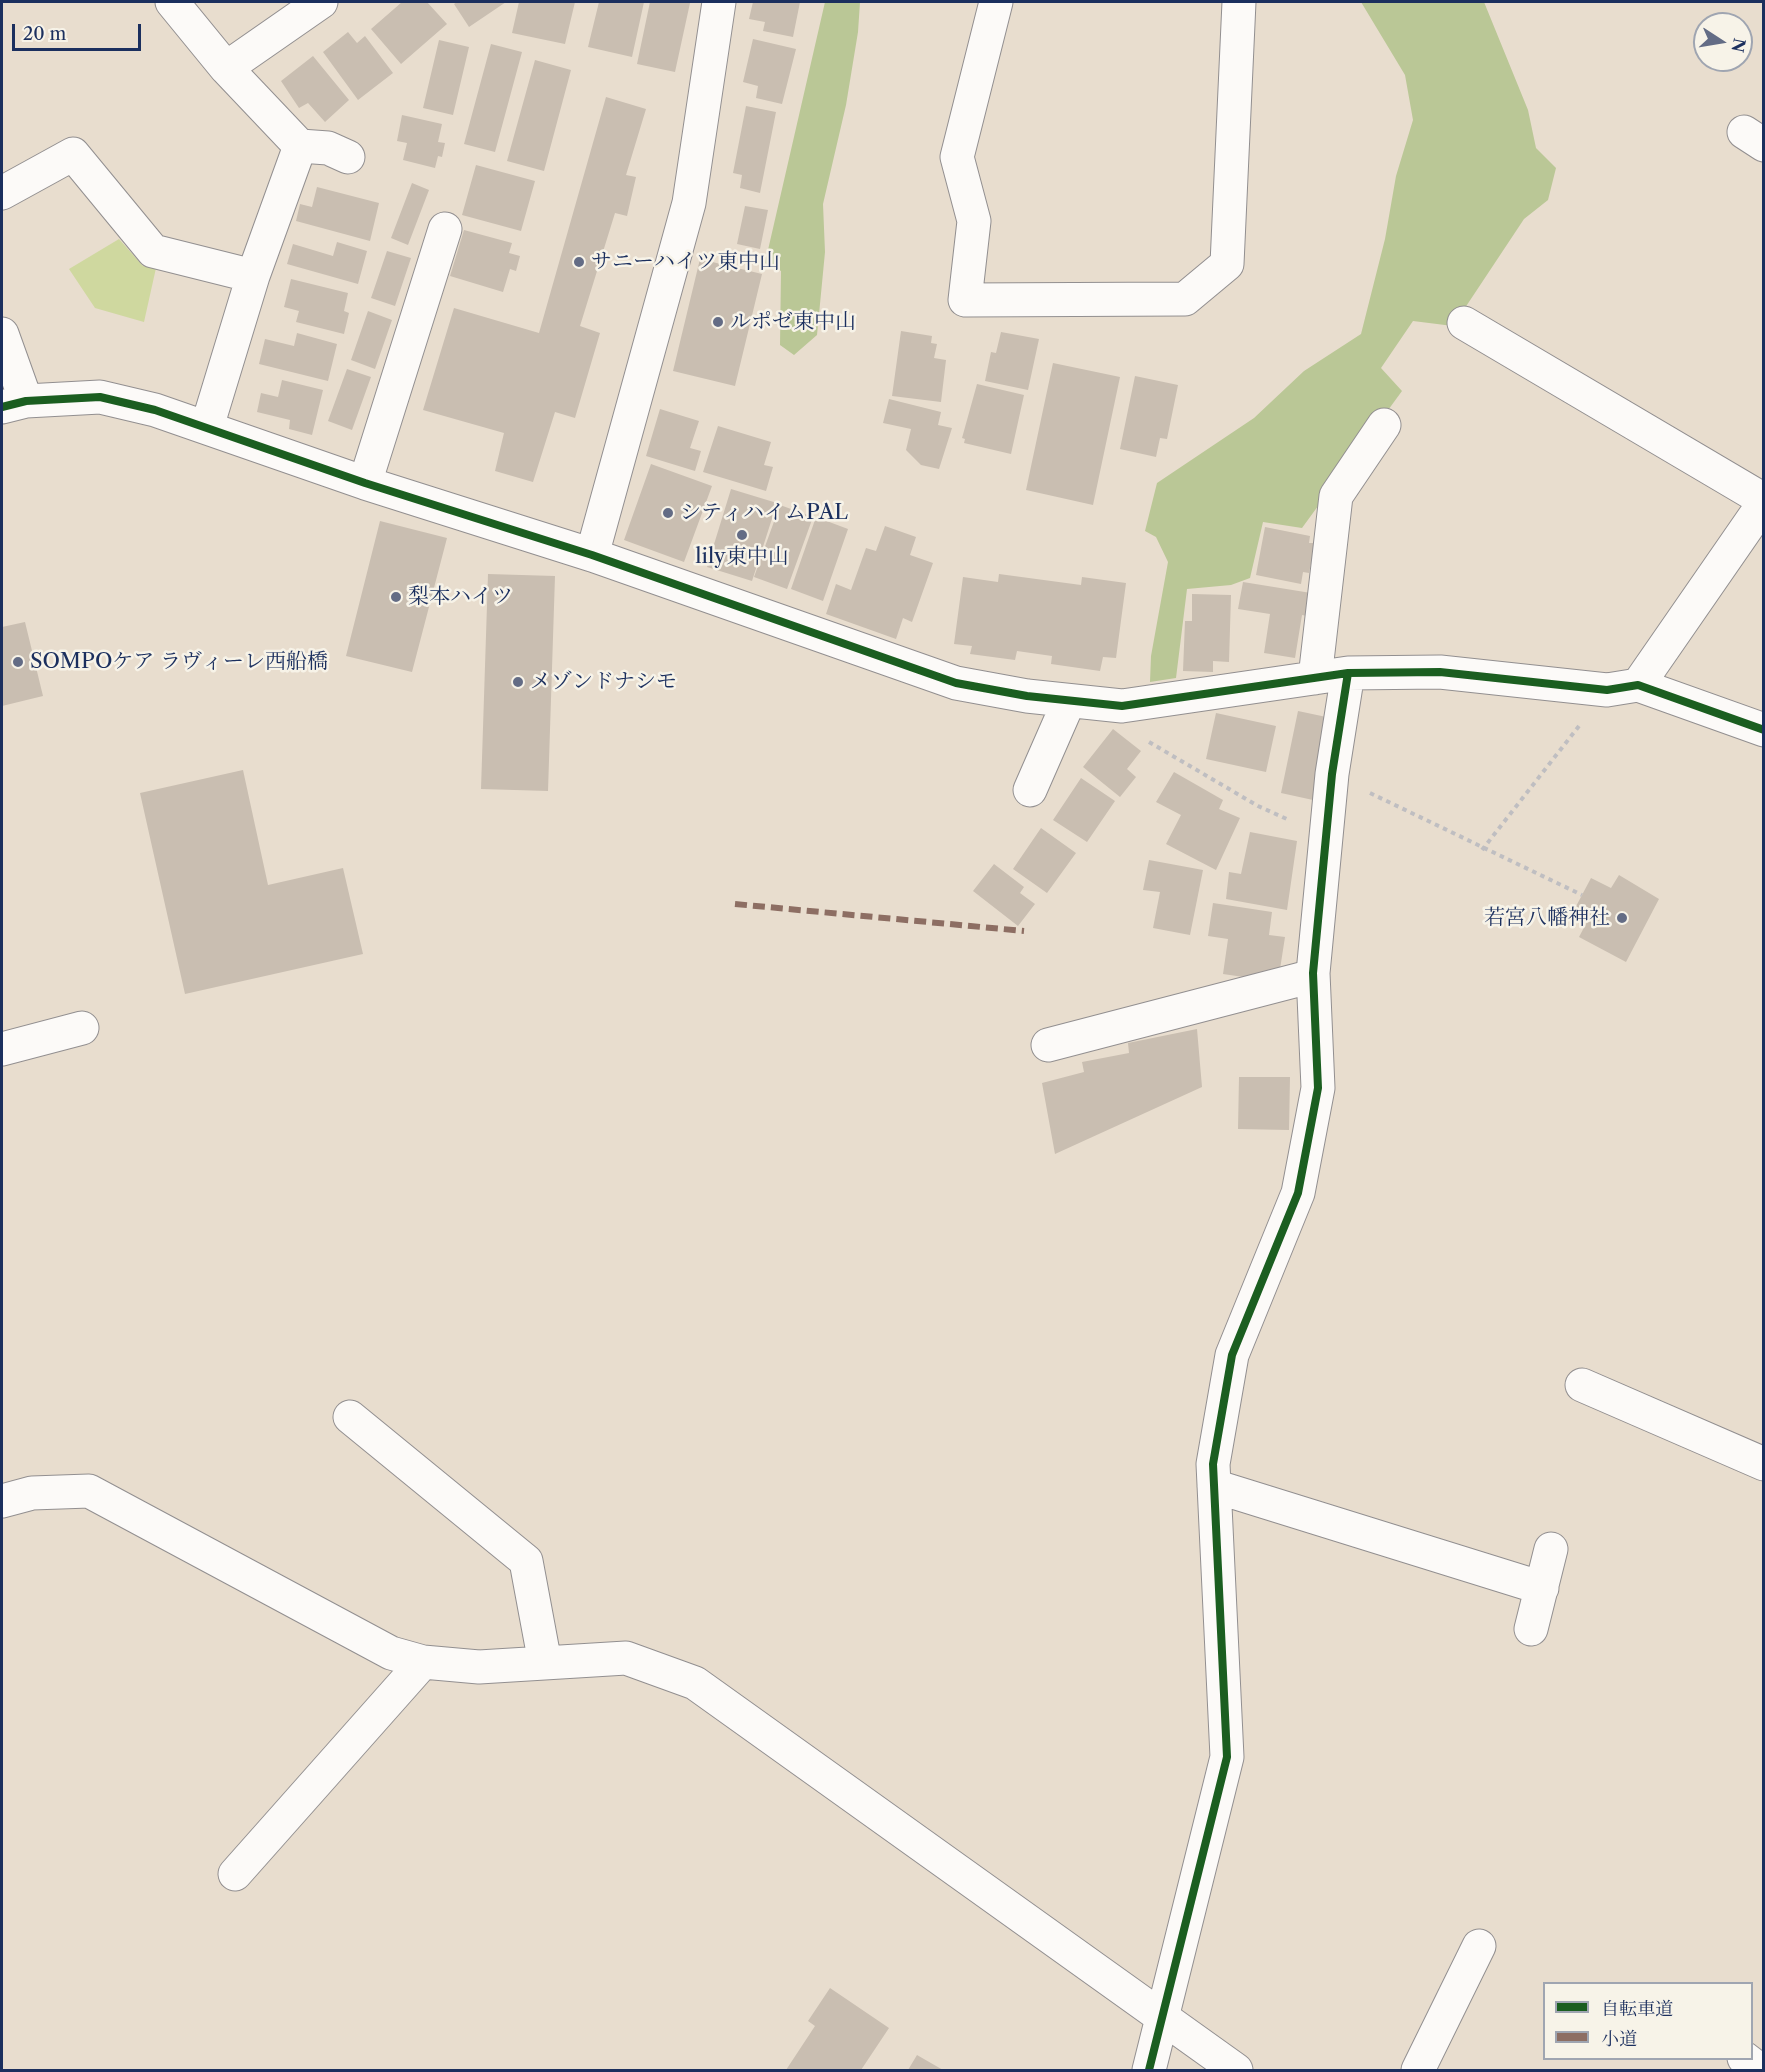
<!DOCTYPE html>
<meta charset="utf-8">
<style>
body{margin:0}
#map{position:relative;width:1765px;height:2072px;overflow:hidden;background:#e8ddce;font-family:"Libre Caslon Text","Noto Serif JP",serif}
canvas{display:block}
.frame{position:absolute;inset:0;border:3px solid #1b2f5e;pointer-events:none}
.legend{position:absolute;left:1543px;top:1982px;width:210px;height:78px;box-sizing:border-box;background:#f7f3e8;border:2px solid #9fa5b1;margin:0;padding:8px 10px;list-style:none;font-size:18px;color:#1b2f5e}
.legend li{display:flex;align-items:center;gap:12px;height:30px}
.legend b{width:30px;border:2px solid #9fa5b1}
.north{position:absolute;left:1693px;top:12px;width:60px;height:60px;box-sizing:border-box;background:#f7f3e8;border:2px solid #9fa5b1;border-radius:50%;rotate:102deg;font-size:16px;font-weight:700;line-height:24px;text-align:center;color:#1b2f5e}
.north::after{content:'';display:block;margin:auto;width:21px;height:27px;background:#636c85;clip-path:polygon(50% 0,100% 100%,50% 72%,0 100%)}
.scale{position:absolute;left:12px;top:24px;width:129px;height:27px;box-sizing:border-box;border:3px solid #1b2f5e;border-top:0;padding-left:8px;font-size:18px;line-height:21px;white-space:nowrap;color:#1b2f5e;-webkit-text-stroke:4px #f7f3e8;paint-order:stroke}
</style>
<div id="map">
<canvas width="1765" height="2072"></canvas>
<div class="frame"></div>
<ul class="legend">
<li><b style="height:8px;background:#1b5e20"></b>自転車道</li>
<li><b style="height:8px;background:#8d6e63"></b>小道</li>
</ul>
<div class="north">N</div>
<div class="scale">20 m</div>
</div>
<script>
const ctx = document.querySelector('canvas').getContext('2d');
ctx.lineJoin = 'round';
function paint(path, color) { ctx.fillStyle = color; ctx.fill(path, 'evenodd'); }
const poly = rows => new Path2D(rows.map(r => 'M' + r).join(''));
function stroke(path, color, width, dash) { ctx.strokeStyle = color; ctx.lineWidth = width; ctx.lineCap = dash ? 'butt' : 'round'; ctx.setLineDash(dash || []); ctx.stroke(path); }
function write(font, color, halo, rows, align = 'center') {
  ctx.font = font + ' "Libre Caslon Text","Noto Serif JP",serif'; ctx.lineWidth = 5; ctx.setLineDash([]); ctx.textBaseline = 'middle'; ctx.strokeStyle = halo; ctx.fillStyle = color; for (const [text, x, y, turn = 0] of rows) {
    ctx.save(); ctx.translate(x, y); ctx.rotate((+turn || 0) * Math.PI / 180); ctx.textAlign = isNaN(turn) ? turn : align; if (halo) ctx.strokeText(text, 0, 0); ctx.fillText(text, 0, 0); ctx.restore();
  }
}
const green = poly([
 [119,239,143,266,156,268,144,322,95,308,69,269]
]);
const forest = poly([
 [825,2,860,2,858,32,846,105,823,204,825,252,817,335,794,355,780,345,781,271,765,263],
 [1361,2,1484,2,1528,110,1536,148,1556,168,1548,200,1524,219,1453,326,1413,321,1381,368,1402,391,1302,528,1263,522,1250,578,1231,585,1187,589,1176,678,1150,682,1151,656,1168,562,1156,537,1145,531,1157,483,1254,418,1304,371,1361,334,1385,239,1396,176,1413,120,1405,75]
]);
const building = poly([
 [402,2,427,2,447,24,401,64,371,29],
 [457,2,506,2,469,27,454,4],
 [519,2,575,2,565,44,512,33],
 [599,2,644,2,632,57,588,47],
 [650,2,690,3,675,72,637,64],
 [753,2,800,2,793,37,763,31,765,22,749,19],
 [348,32,357,43,365,36,393,73,358,100,323,52],
 [753,39,796,49,782,104,756,98,758,86,743,82],
 [439,40,469,47,453,115,423,108],
 [491,44,522,52,495,152,464,144],
 [313,56,349,100,325,122,308,103,299,108,281,81],
 [535,60,571,70,544,171,507,161],
 [606,97,646,109,626,175,636,177,627,216,615,213,580,326,600,333,575,418,555,412,533,482,495,471,504,433,423,410,454,308,539,333],
 [746,106,776,112,760,193,740,188,742,175,733,173],
 [402,115,442,124,438,142,445,143,442,157,438,156,435,168,403,160,407,143,397,141],
 [476,165,535,181,521,231,462,215],
 [412,183,429,190,408,245,391,238],
 [317,187,379,203,370,241,296,221,300,204,312,207],
 [745,206,768,210,760,249,737,244],
 [464,230,512,243,509,253,520,256,516,271,510,269,503,292,450,276],
 [337,242,367,251,358,284,287,264,293,244,333,256],
 [387,251,411,258,395,306,371,298],
 [700,259,762,274,735,386,673,371],
 [291,279,348,293,344,311,349,313,344,334,296,322,299,311,284,307],
 [368,311,392,320,375,369,351,360],
 [901,331,932,336,931,343,937,344,934,358,946,360,941,402,892,396],
 [1001,332,1039,339,1028,390,985,381,991,352,996,353],
 [297,333,337,344,328,381,259,364,265,339,294,346],
 [1053,363,1120,377,1093,505,1026,490],
 [347,369,371,377,352,430,328,421],
 [1135,376,1178,385,1167,439,1160,438,1156,457,1120,449],
 [282,380,323,390,312,435,289,429,290,420,257,412,261,393,278,397],
 [977,384,1024,395,1011,454,964,443,965,439,962,438],
 [889,399,941,412,938,425,952,428,939,469,921,465,906,450,911,429,883,423],
 [660,409,699,421,690,448,701,451,695,471,646,456],
 [718,426,771,442,764,465,773,467,766,491,703,472],
 [651,464,712,486,684,562,624,540],
 [731,489,777,503,752,581,707,567],
 [780,505,813,517,787,589,754,577],
 [816,517,848,529,823,601,791,589],
 [380,521,447,538,412,672,346,656],
 [885,526,916,537,910,555,933,563,912,622,903,618,896,639,826,614,836,584,851,590,866,548,876,551],
 [1265,527,1310,536,1309,543,1315,543,1309,573,1303,572,1301,584,1256,575],
 [488,574,555,576,548,791,481,789],
 [999,574,1081,585,1082,577,1126,583,1116,658,1103,657,1100,671,1051,664,1052,656,1017,651,1015,660,970,654,972,646,954,644,963,577,998,582],
 [1243,582,1311,593,1307,616,1302,615,1295,658,1264,653,1270,614,1238,609],
 [1192,594,1231,595,1229,662,1213,661,1213,672,1183,671,1185,621,1192,621],
 [25,622,43,696,2,706,2,627],
 [1298,711,1331,718,1313,800,1281,793],
 [1216,713,1276,726,1266,772,1206,759],
 [1113,729,1141,751,1127,769,1136,777,1120,797,1083,767],
 [243,770,268,885,343,868,363,954,185,994,140,793],
 [1174,772,1223,800,1219,809,1240,818,1216,870,1166,844,1181,815,1156,802],
 [1081,778,1115,801,1087,842,1053,820],
 [1041,828,1076,853,1047,893,1013,869],
 [1250,832,1297,841,1287,910,1226,899,1229,872,1241,874],
 [1149,860,1203,870,1190,935,1153,928,1160,892,1143,890],
 [994,864,1024,887,1020,893,1035,904,1018,926,973,891],
 [1619,875,1659,899,1626,962,1579,937,1588,920,1573,912,1591,878,1611,888],
 [1213,903,1272,912,1269,935,1285,937,1278,982,1223,974,1228,939,1208,936],
 [1197,1029,1202,1087,1055,1154,1042,1083,1084,1072,1082,1062,1129,1053,1128,1043],
 [1239,1077,1290,1077,1289,1130,1238,1129],
 [830,1988,889,2028,861,2070,786,2070,815,2026,808,2021],
 [917,2055,943,2070,908,2070]
]);
const path = poly([
 [1149,742,1258,806,1289,820],
 [1370,793,1582,895],
 [1482,850,1579,726]
]);
const minor = poly([
 [172,2,226,68,300,146,328,148,348,157],
 [996,2,957,157,974,221,965,300,1185,299,1227,264,1239,2],
 [226,68,321,2],
 [1744,132,1764,145],
 [2,193,73,154,153,251,253,276],
 [1464,323,1764,500],
 [2,334,26,401],
 [2,407,26,401,100,397,155,410,365,483,592,555,956,683,1027,696,1122,706,1348,673,1440,672,1607,690,1638,685,1764,730],
 [207,427,253,276,300,146],
 [365,483,445,229],
 [592,555,689,203,719,2],
 [1315,678,1336,496,1384,425],
 [1638,685,1764,503],
 [1030,790,1069,701],
 [1048,1045,1313,976],
 [2,1049,82,1028],
 [1582,1385,1764,1464],
 [350,1417,526,1561,545,1663],
 [1214,1486,1542,1588],
 [2,1501,32,1493,89,1491,391,1653,423,1662,479,1667,626,1658,695,1683,1236,2070],
 [1531,1629,1551,1549],
 [235,1874,423,1662],
 [1744,2058,1760,2070],
 [1149,2070,1227,1757,1213,1464,1232,1355,1298,1193,1318,1088,1313,973,1332,774,1348,673],
 [1418,2070,1479,1946]
]);
const quiet = poly([
 [735,904,1024,931]
]);
const cycleway = poly([
 [2,407,26,401,100,397,155,410,365,483,592,555,956,683,1027,696,1122,706,1348,673,1440,672,1607,690,1638,685,1764,730],
 [1149,2070,1227,1757,1213,1464,1232,1355,1298,1193,1318,1088,1313,973,1332,774,1348,673]
]);
const markers = [
 [579,262,6,"#636c85"],
 [718,322,6,"#636c85"],
 [668,513,6,"#636c85"],
 [742,535,6,"#636c85"],
 [396,597,6,"#636c85"],
 [18,662,6,"#636c85"],
 [518,682,6,"#636c85"],
 [1622,918,6,"#636c85"]
];
const poiNames = [
 ["サニーハイツ東中山",591,262],
 ["ルポゼ東中山",730,322],
 ["シティハイムPAL",680,513],
 ["lily東中山",742,557,"center"],
 ["梨本ハイツ",408,597],
 ["SOMPOケア ラヴィーレ西船橋",30,662],
 ["メゾンドナシモ",530,682],
 ["若宮八幡神社",1610,918,"right"]
];
paint(green, '#cfd89f');
paint(forest, '#bac796');
paint(building, '#c9beb1');
stroke(minor, '#928f90', 35);
stroke(path, '#bfbec1', 4, [4.5, 4.5]);
stroke(minor, '#fcfaf8', 33);
stroke(quiet, '#8d6e63', 6, [12, 6]);
stroke(cycleway, '#1b5e20', 8);
for (const [x, y, r, color] of markers) { const dot = new Path2D(); dot.arc(x, y, r, 0, 2 * Math.PI); ctx.fillStyle = color; ctx.fill(dot); stroke(dot, '#f7f3e8', 2); }
write('21px', '#1b2f5e', '#f7f3e8', poiNames, 'left');
</script>
